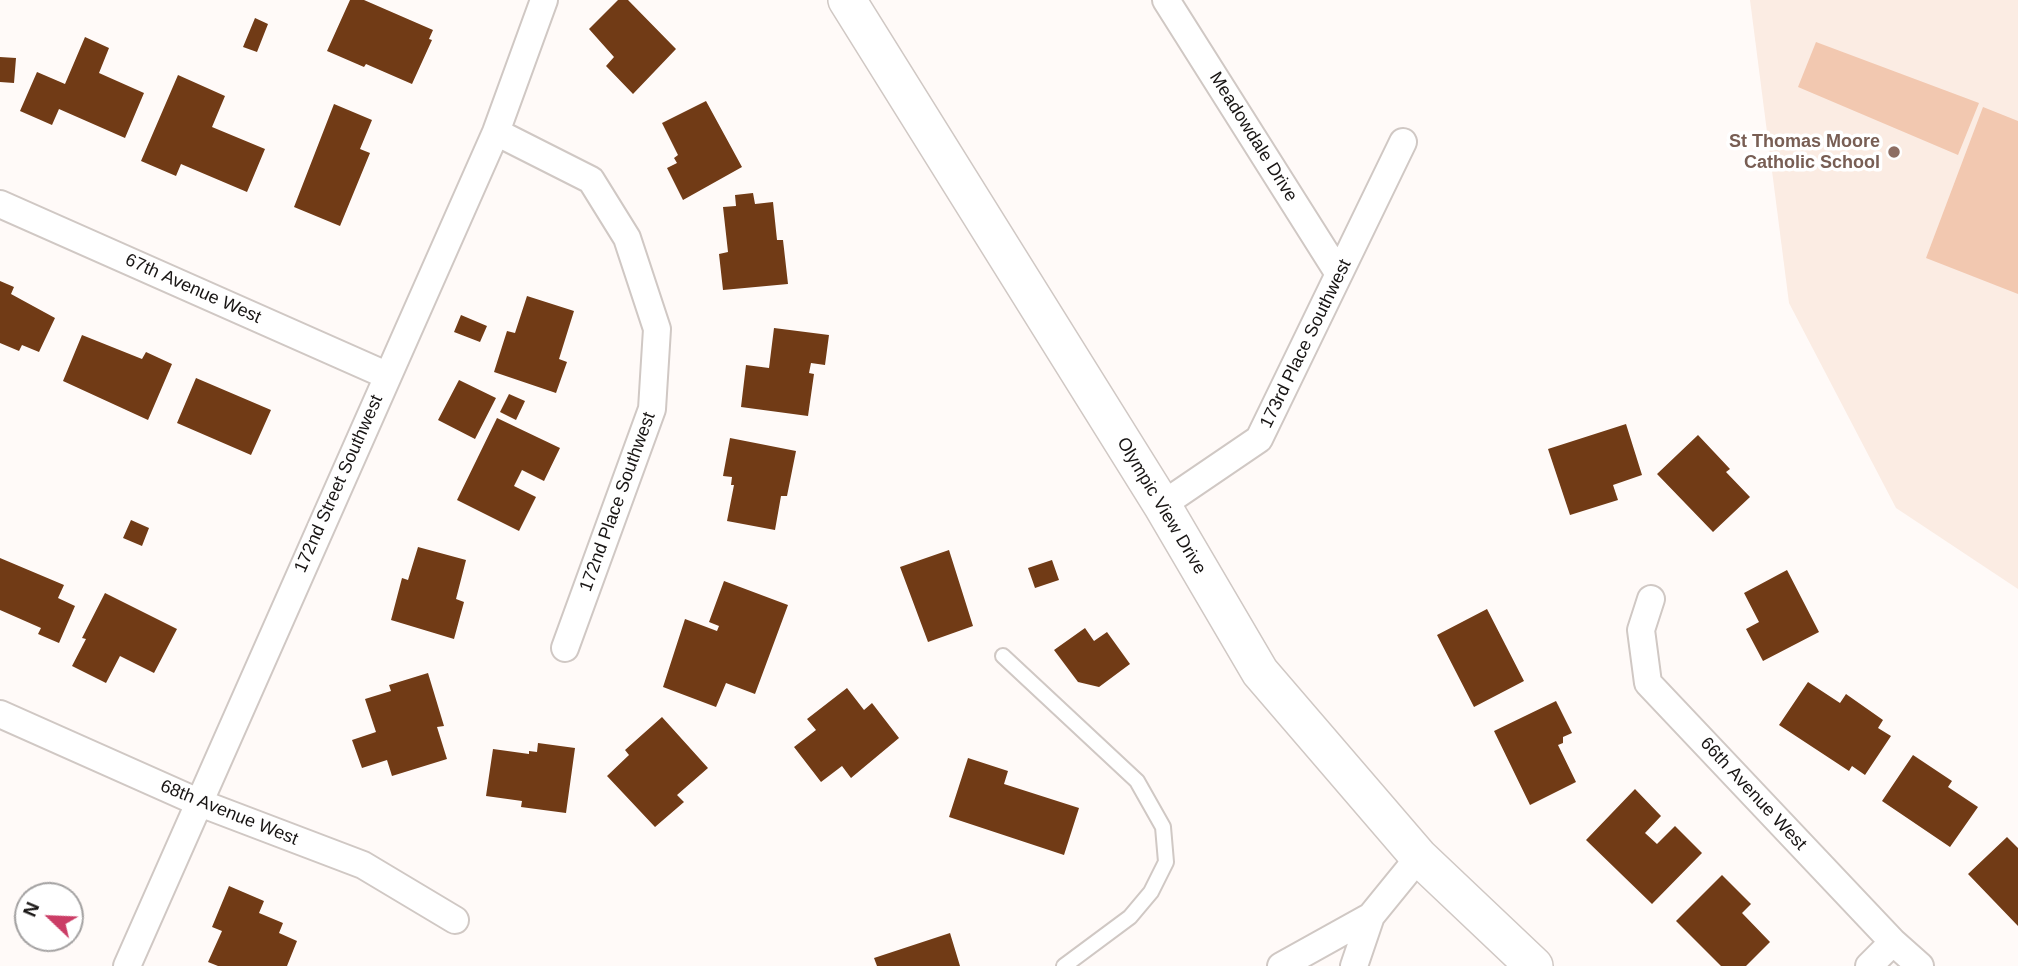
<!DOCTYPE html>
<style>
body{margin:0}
#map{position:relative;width:2018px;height:966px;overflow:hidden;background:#fffaf8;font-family:Helvetica,sans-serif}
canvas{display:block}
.north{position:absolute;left:14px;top:882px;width:70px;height:70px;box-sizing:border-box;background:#fff;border:2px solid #a3a1a1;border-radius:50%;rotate:293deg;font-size:19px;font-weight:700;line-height:28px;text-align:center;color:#181514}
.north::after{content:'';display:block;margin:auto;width:24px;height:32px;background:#cb3d66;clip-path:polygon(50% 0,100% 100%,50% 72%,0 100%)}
</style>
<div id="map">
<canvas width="2018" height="966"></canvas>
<div class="north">N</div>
</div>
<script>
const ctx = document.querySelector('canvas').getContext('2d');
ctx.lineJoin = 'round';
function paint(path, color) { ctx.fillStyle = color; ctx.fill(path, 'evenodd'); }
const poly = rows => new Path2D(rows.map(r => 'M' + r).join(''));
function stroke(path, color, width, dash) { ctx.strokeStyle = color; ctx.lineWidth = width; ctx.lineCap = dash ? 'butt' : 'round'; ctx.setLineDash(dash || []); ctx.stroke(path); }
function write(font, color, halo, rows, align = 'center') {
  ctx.font = font + ' Helvetica,sans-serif'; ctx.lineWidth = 7; ctx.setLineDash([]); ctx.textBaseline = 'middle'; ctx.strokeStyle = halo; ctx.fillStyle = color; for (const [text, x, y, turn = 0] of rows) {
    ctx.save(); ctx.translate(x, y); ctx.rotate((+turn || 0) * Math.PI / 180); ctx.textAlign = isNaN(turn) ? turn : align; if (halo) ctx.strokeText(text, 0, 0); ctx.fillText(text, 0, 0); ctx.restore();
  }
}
const built = poly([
 [1750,0,2018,0,2018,589,1896,508,1789,303]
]);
const green = poly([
 [1816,42,1979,103,1958,155,1798,87],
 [1983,107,2018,121,2018,294,1926,258]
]);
const building = poly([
 [350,0,364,0,433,30,429,39,432,40,412,84,366,64,364,67,327,51],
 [618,0,628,0,676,49,633,94,606,66,614,57,589,29],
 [255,18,268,24,257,52,243,47],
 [85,37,109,48,99,73,144,93,125,138,59,109,52,125,20,111,37,72,65,84],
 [0,57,16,58,14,83,0,82],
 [178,75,225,96,212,127,265,149,247,192,181,164,176,176,141,161],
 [706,101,742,167,683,200,667,168,677,163,674,158,678,155,662,123],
 [334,104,372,120,360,149,370,153,340,226,294,207],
 [753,193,755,204,773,202,777,240,783,240,788,284,723,290,719,254,728,252,723,207,736,206,735,195],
 [0,281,14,287,11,294,55,318,39,352,22,345,19,351,0,343],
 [527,296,574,311,559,359,567,362,556,393,494,372,507,331,515,333],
 [461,315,487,326,480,342,454,332],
 [774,328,829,335,825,365,811,363,809,373,814,374,808,416,741,407,746,365,769,368],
 [82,335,142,359,146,352,172,364,148,420,63,381],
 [196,378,271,410,251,455,177,423],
 [459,380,496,398,475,439,438,420],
 [509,394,525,401,516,420,500,412],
 [497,418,560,448,544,481,522,470,514,486,536,497,519,531,457,500],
 [1626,424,1642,475,1613,485,1618,500,1570,515,1548,449],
 [1698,435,1730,469,1726,472,1750,497,1713,532,1657,474],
 [730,438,796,451,787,496,781,496,775,530,727,521,734,485,731,485,732,477,723,476],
 [131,520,149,528,142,546,123,538],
 [418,547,466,560,456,599,464,602,454,639,391,620,402,578,408,580],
 [949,550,973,626,928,642,900,567],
 [0,558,64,585,58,598,75,606,59,643,38,634,41,628,0,610],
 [1052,560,1059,580,1035,588,1028,568],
 [1787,570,1819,632,1763,661,1746,629,1759,622,1744,593],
 [724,581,788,605,755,694,726,683,716,707,663,687,685,619,717,631,719,626,709,622],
 [105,593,177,629,154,673,120,656,106,683,72,666,86,639,82,638],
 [1487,609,1524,681,1474,707,1437,635],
 [1085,628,1094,641,1107,632,1130,664,1099,687,1078,682,1054,650],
 [428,673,444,726,437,727,447,759,392,776,387,760,362,768,352,740,376,732,365,699,391,691,389,685],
 [1808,682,1840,703,1846,694,1883,720,1878,728,1891,736,1865,775,1852,766,1849,771,1779,725],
 [847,688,864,710,872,703,899,738,851,778,842,766,821,782,794,747,816,730,807,719],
 [1556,701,1572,733,1563,737,1563,743,1558,745,1576,782,1530,805,1494,731],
 [662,717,708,768,677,795,684,802,655,827,607,776,629,755,625,750],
 [538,743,575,748,566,813,521,807,522,801,486,796,493,749,529,754,529,751,537,752],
 [1913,755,1952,781,1948,787,1978,807,1950,847,1882,801],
 [968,758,1008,771,1004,784,1079,808,1064,855,949,817],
 [1635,789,1661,816,1645,833,1657,844,1675,826,1702,853,1652,904,1586,840],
 [2007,837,2018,848,2018,926,1968,874],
 [1722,875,1751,904,1742,913,1770,942,1746,966,1721,966,1676,921],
 [229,886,264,901,259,913,283,923,279,933,297,941,287,966,218,966,208,962,222,931,212,927],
 [950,933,960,966,877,966,874,958]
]);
const service = poly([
 [1003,656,1137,781,1163,827,1166,862,1151,892,1130,917,1064,966]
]);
const minor = poly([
 [1166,0,1339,274],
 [496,132,591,180,627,238,657,329,652,409,565,648],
 [0,204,386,375],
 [1162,505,1259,439,1403,142],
 [1651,599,1641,630,1648,683,1893,942,1920,966],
 [0,714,200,803,363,865,455,920],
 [127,966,496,132,544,0],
 [1281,966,1371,916,1419,857],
 [1354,966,1371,916],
 [1869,966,1893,942]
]);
const secondary = poly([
 [847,0,1162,505,1260,672,1419,857,1534,966]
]);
const markers = [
 [1894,152,7,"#8d6e63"]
];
const streetNames = [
 ["Meadowdale Drive",1253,137,58],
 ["67th Avenue West",193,289,24],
 ["173rd Place Southwest",1306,344,-64],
 ["172nd Street Southwest",339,484,-66],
 ["172nd Place Southwest",618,502,-70],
 ["Olympic View Drive",1161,506,59],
 ["66th Avenue West",1753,794,47],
 ["68th Avenue West",229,813,22]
];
const educationNames = [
 ["St Thomas Moore",1880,142],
 ["Catholic School",1880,163]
];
paint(built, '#fbece3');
paint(green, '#f2c8b0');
paint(building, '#713b16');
stroke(service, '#d0c8c4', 18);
stroke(minor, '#d0c8c4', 30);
stroke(secondary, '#d0c8c4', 40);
stroke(service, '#fff', 14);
stroke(minor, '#fff', 26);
stroke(secondary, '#fff', 37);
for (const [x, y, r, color] of markers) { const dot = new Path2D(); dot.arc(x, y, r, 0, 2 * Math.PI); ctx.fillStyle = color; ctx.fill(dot); stroke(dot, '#fff', 2.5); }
write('18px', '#181514', '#fff', streetNames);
write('bold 18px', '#785e54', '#fff', educationNames, 'right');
</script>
